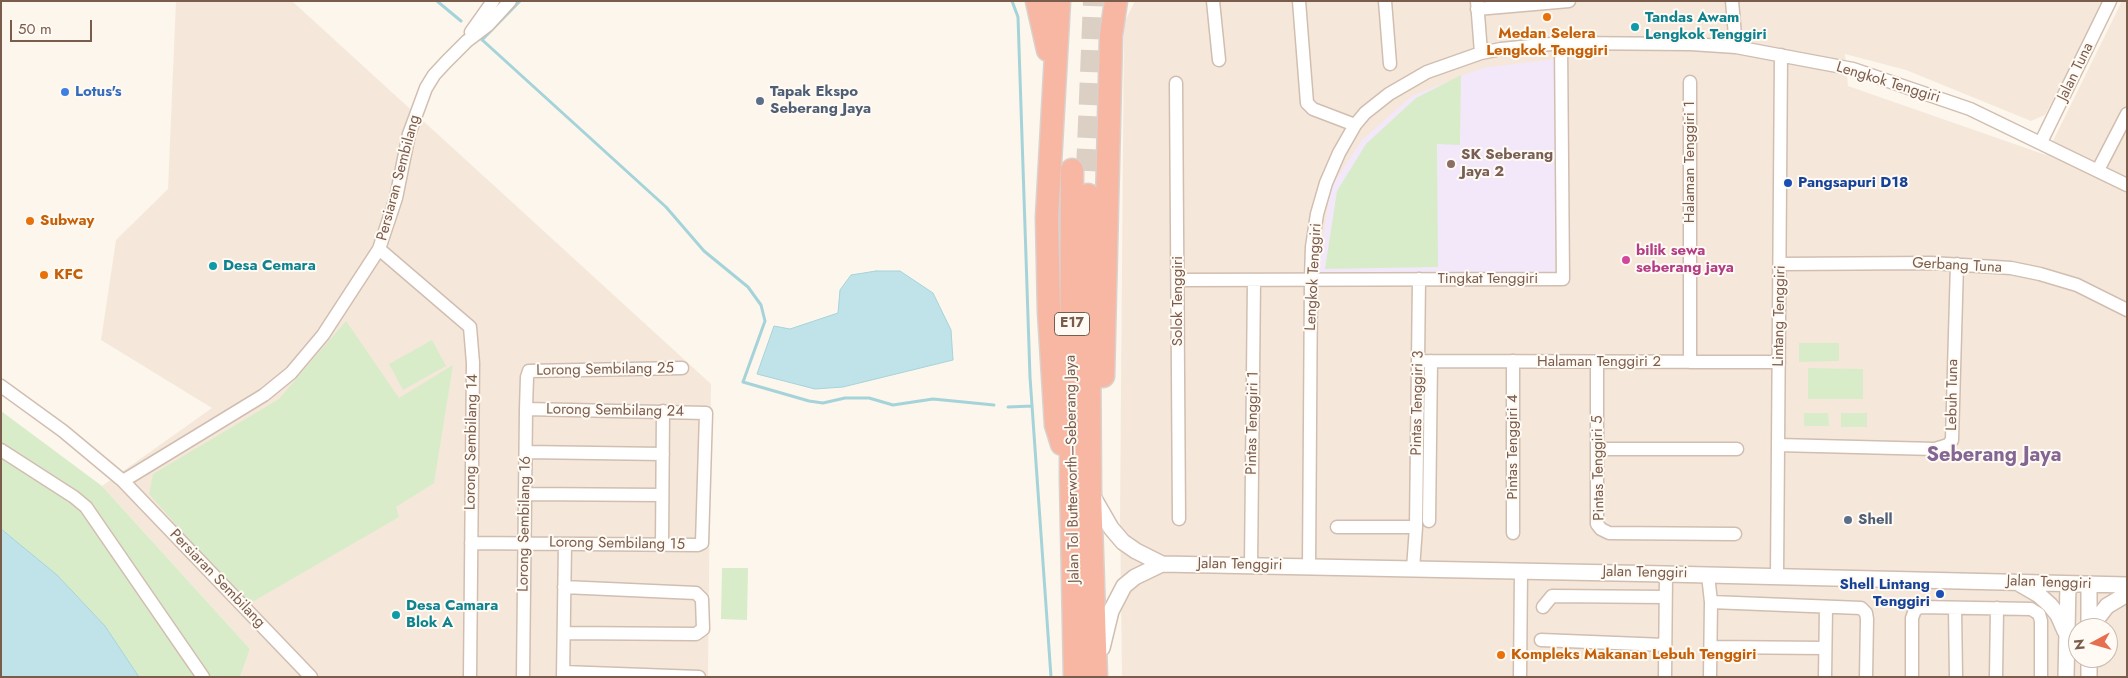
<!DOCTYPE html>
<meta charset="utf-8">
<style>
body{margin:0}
#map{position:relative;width:2128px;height:678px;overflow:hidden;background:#fdf6ec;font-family:Jost,sans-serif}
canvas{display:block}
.frame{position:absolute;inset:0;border:2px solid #7a5c4d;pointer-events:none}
.north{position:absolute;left:2068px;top:618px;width:50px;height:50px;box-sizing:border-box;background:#fffaf3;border:1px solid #cabbb1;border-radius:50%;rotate:264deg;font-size:14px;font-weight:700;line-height:20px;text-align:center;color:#7a5c4d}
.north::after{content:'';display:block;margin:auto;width:18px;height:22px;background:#e76f51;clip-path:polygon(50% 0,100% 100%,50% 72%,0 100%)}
.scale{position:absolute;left:10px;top:20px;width:82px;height:22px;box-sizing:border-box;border:2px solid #7a5c4d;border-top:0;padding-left:6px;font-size:15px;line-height:18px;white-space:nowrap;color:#7a5c4d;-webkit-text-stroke:4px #fffaf3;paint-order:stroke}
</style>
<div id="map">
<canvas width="2128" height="678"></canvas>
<div class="frame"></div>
<div class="north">N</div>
<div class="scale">50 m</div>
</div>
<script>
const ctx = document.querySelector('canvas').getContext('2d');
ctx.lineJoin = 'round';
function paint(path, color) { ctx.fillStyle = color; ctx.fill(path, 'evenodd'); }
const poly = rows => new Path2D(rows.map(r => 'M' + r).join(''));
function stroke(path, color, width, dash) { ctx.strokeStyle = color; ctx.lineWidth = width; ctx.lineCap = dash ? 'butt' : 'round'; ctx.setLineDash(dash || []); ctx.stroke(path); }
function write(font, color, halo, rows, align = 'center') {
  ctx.font = font + ' Jost,sans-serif'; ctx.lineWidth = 4; ctx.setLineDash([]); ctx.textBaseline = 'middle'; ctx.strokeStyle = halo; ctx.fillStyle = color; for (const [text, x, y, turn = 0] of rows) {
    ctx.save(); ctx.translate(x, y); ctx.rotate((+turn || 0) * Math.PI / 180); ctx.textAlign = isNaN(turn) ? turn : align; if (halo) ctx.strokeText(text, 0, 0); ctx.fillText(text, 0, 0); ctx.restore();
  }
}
const residential = poly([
 [176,1,292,1,711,384,708,677,240,677,250,649,102,486,212,408,101,340,116,240,168,189],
 [1135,1,2105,1,2045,115,2031,121,1906,70,1845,54,1848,86,2046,155,2122,1,2127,1,2127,677,1122,677,1120,514,1124,23],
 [2078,628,2108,628,2108,658,2078,658]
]);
const education = poly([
 [1556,59,1555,272,1318,272,1331,187,1362,140,1412,96,1482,68]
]);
const green = poly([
 [1461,75,1460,145,1437,144,1438,267,1325,269,1337,191,1366,144,1416,98],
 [346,321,399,398,453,365,434,483,396,507,399,517,247,605,149,494,153,474,279,399],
 [432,340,446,366,403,390,389,364],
 [1799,343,1839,343,1839,361,1799,362],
 [1808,368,1863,369,1863,399,1808,399],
 [1,411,102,486,250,649,240,677,139,677,105,626,57,575,1,529],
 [1804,413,1828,413,1829,426,1804,426],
 [1841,413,1867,413,1867,427,1841,427],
 [722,568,748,568,747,620,721,619]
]);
const water = poly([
 [876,271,900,271,933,293,951,330,953,360,843,387,815,389,757,374,774,326,790,329,838,313,840,290,851,275,876,271],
 [1,529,57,575,105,626,139,677,1,677,1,529]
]);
const stream = poly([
 [437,1,461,21],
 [1012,1,1018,17,1030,377,1051,677],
 [479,37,666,207,704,251,748,287,761,305,765,321,743,382,809,401,823,403,845,398,869,398,893,405,933,399,994,405],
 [482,40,520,1],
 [1008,407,1032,406]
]);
const motorwayTunnel = poly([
 [1087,171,1094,1]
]);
const minor = poly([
 [1213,1,1219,60],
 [1299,1,1307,103,1313,109,1355,125],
 [1385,1,1390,64],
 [1477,1,1481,53],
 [1732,1,1736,47],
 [1477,9,1569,1],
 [471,32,493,1],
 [1176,83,1179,519],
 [2041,142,2110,1],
 [2098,170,2127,114],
 [379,249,470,327,473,363,470,677],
 [1780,264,1931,263,2011,268,2040,274,2077,285,2127,310],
 [1178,280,1563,279,1561,43],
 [1419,361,1779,362],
 [1513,361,1513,533],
 [1597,362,1597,524,1601,529,1609,533,1735,534],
 [1690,362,1690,82],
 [1,386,63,431,123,481,311,677],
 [1778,445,1935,449,1948,445,1952,440,1957,264],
 [1597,449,1737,449],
 [1,450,74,497,86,507,203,677],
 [526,452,663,454],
 [123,481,264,395,291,373,323,335,379,249,396,198,409,134,426,88,434,75,446,62,467,41,488,25,510,1],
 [525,494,662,495],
 [1429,521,1431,361],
 [1337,527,1416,527],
 [471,543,698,545,702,543,706,413,526,409],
 [662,545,663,411],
 [1251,565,1254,280],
 [1309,567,1311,279,1312,247,1317,214,1326,183,1339,153,1355,125,1365,113,1389,94,1427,72,1481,53,1501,49,1561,43,1691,44,1736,47,1853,69,1970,109,2127,185],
 [1413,569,1416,527,1419,279],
 [1708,575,1711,602,1710,677],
 [1777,576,1781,55],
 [1711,602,1861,608,1866,613,1867,619,1866,677],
 [1543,607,1552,596,1665,597],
 [1955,608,1956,677],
 [564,633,696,634,703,629,702,599,696,593,564,587],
 [1541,640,1665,645],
 [1711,647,1825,648],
 [563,672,699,677],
 [523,677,526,409,527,377,529,371,682,368],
 [563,677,565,544],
 [1520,677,1521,571],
 [1665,677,1666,574],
 [1825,677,1826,607],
 [1912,677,1912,618,1915,610,1920,607,2031,609,2039,614,2041,621,2041,677],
 [1996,677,1997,608]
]);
const tertiary = poly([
 [1092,495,1111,528,1123,542,1136,551,1162,564,1666,574,2127,585],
 [2020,584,2039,595,2050,605,2058,615,2065,631],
 [2089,585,2089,628],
 [2090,628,2107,606,2127,594],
 [1102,648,1111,611,1124,586,1135,577,1162,564],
 [2089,658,2089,677],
 [2066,677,2068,584]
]);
const motorway = poly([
 [1037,1,1048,50],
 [1059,1,1047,217,1049,312,1056,425,1062,444],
 [1072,170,1071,478,1075,677],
 [1088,195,1090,492,1096,677],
 [1103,376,1111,35,1116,1]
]);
const markers = [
 [1547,17,5,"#e8710a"],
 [1635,27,5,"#0f9aa8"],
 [65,92,5,"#3f7fe0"],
 [760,101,5,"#5c6f8a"],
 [1451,164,5,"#8d6e63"],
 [1788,183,5,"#1a4fb4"],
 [30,221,5,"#e8710a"],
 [1626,260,5,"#d1479c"],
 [213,266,5,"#0f9aa8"],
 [44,275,5,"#e8710a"],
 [1848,520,5,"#5c6f8a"],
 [1940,594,5,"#1a4fb4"],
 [396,615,5,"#0f9aa8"],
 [1501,655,5,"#e8710a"]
];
const shields = [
 [1072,324,35]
];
const shieldNames = [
 ["E17",1072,324]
];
const cultureNames = [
 ["Tandas Awam",1645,18],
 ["Lengkok Tenggiri",1645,35],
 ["Desa Cemara",223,266],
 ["Desa Camara",406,606],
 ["Blok A",406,623]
];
const foodNames = [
 ["Medan Selera",1547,34,"center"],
 ["Lengkok Tenggiri",1547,51,"center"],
 ["Subway",40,221],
 ["KFC",54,275],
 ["Kompleks Makanan Lebuh Tenggiri",1511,655]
];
const streetNames = [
 ["Jalan Tuna",2076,72,-64],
 ["Lengkok Tenggiri",1888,83,17],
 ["Halaman Tenggiri 1",1690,162,-90],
 ["Persiaran Sembilang",399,178,-75],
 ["Gerbang Tuna",1957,266,3],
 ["Lengkok Tenggiri",1314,277,-87],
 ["Tingkat Tenggiri",1488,279],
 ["Solok Tenggiri",1178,301,-90],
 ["Lintang Tenggiri",1780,316,-89],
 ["Halaman Tenggiri 2",1599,362],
 ["Lorong Sembilang 25",605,370,-1],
 ["Lebuh Tuna",1953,395,-89],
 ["Pintas Tenggiri 3",1418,403,-89],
 ["Lorong Sembilang 24",615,411,1],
 ["Pintas Tenggiri 1",1253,423,-89],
 ["Lorong Sembilang 14",472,442,-89],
 ["Pintas Tenggiri 4",1513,447,-90],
 ["Pintas Tenggiri 5",1599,468,-91],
 ["Jalan Tol Butterworth–Seberang Jaya",1073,469,-91],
 ["Lorong Sembilang 16",525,524,-89],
 ["Lorong Sembilang 15",617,544,1],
 ["Jalan Tenggiri",1240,565,1],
 ["Jalan Tenggiri",1645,573,1],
 ["Persiaran Sembilang",217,579,46],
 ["Jalan Tenggiri",2049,583,2]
];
const shopNames = [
 ["Lotus's",75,92]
];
const serviceNames = [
 ["Tapak Ekspo",770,92],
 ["Seberang Jaya",770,109],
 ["Shell",1858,520]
];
const educationNames = [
 ["SK Seberang",1461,155],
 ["Jaya 2",1461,172]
];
const transitNames = [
 ["Pangsapuri D18",1798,183],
 ["Shell Lintang",1930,585,"right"],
 ["Tenggiri",1930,602,"right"]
];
const hotelNames = [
 ["bilik sewa",1636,251],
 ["seberang jaya",1636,268]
];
const districtNames = [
 ["Seberang Jaya",1994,456]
];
paint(residential, '#f5e8da');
paint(education, '#f3e8fa');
paint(green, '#d8ecc9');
paint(water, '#bfe3e8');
stroke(water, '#a5d3da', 1);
stroke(stream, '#a5d3da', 3);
stroke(motorwayTunnel, '#dcd0c4', 22, [22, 11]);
stroke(minor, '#d1beb0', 15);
stroke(tertiary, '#d1beb0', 18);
stroke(motorway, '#dad1cd', 25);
stroke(minor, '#fff', 12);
stroke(tertiary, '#fff', 15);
stroke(motorway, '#f7b7a3', 22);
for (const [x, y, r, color] of markers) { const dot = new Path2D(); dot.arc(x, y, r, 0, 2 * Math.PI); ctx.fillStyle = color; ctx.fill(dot); stroke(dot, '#fffaf3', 2); }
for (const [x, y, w] of shields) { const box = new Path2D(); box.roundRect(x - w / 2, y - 11.5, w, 23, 4); ctx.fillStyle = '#fffaf3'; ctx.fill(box); stroke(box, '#7a5c4d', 1); }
write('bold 14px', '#7a5c4d', null, shieldNames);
write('bold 15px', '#0d838f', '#fffaf3', cultureNames, 'left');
write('bold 15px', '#c56008', '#fffaf3', foodNames, 'left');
write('15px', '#7a5c4d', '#fffaf3', streetNames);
write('bold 15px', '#366cbe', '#fffaf3', shopNames, 'left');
write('bold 15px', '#4e5e75', '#fffaf3', serviceNames, 'left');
write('bold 15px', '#785e54', '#fffaf3', educationNames, 'left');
write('bold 15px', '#164399', '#fffaf3', transitNames, 'left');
write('bold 15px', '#b23c85', '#fffaf3', hotelNames, 'left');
write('bold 20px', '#846695', '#fffaf3', districtNames);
</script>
